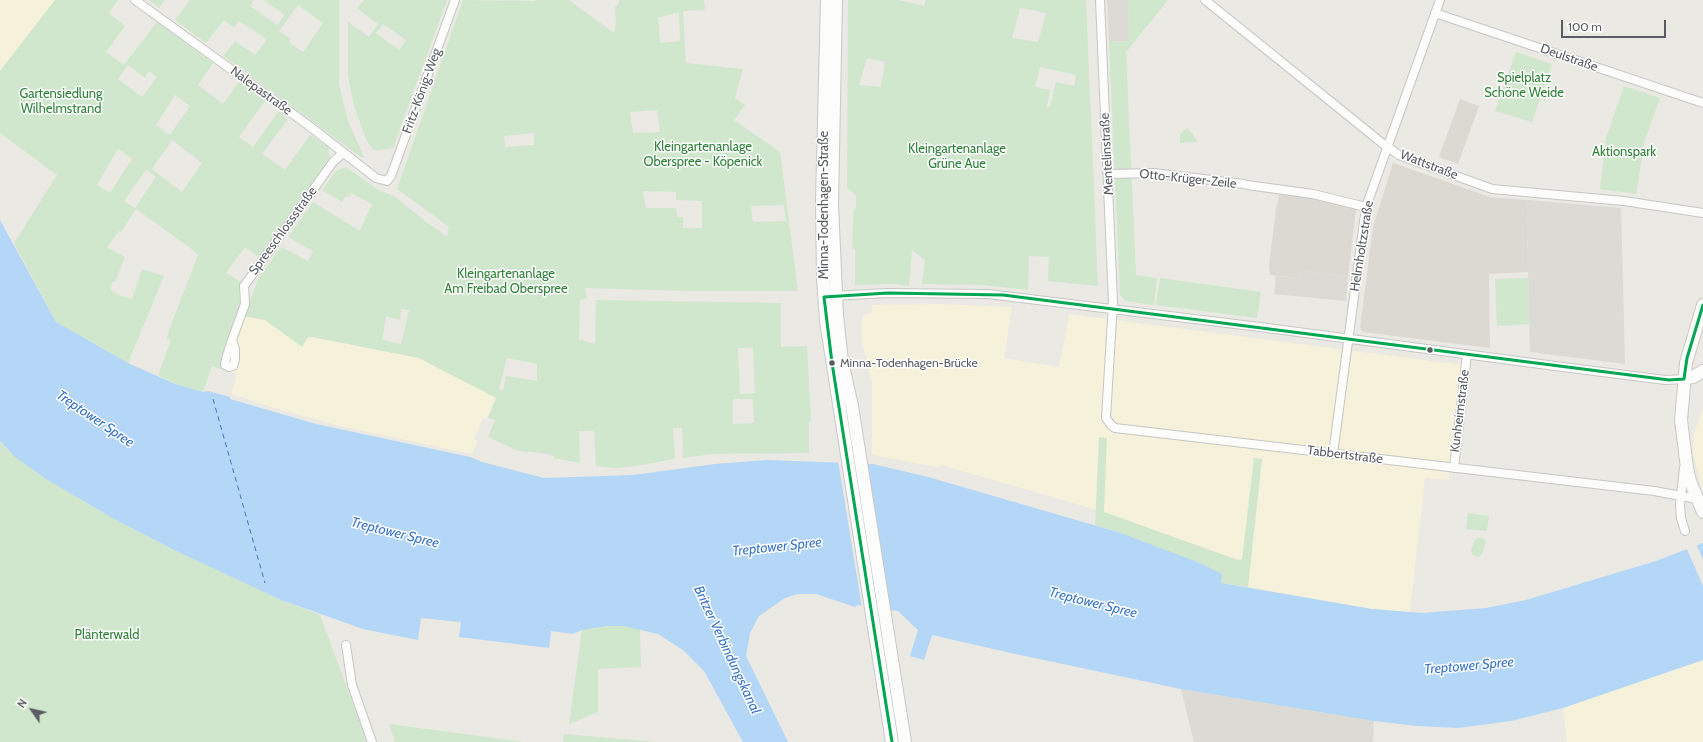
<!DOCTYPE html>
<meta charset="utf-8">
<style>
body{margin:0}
#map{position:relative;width:1703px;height:742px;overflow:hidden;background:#eae9e3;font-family:Cabin,sans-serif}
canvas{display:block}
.north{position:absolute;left:12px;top:690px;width:40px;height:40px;-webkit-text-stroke:3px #fff;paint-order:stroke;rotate:304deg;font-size:11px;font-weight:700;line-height:16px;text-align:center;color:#595c62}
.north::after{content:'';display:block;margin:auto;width:14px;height:18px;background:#595c62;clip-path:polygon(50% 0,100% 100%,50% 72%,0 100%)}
.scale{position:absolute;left:1561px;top:20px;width:105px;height:18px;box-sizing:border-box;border:2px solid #595c62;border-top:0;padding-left:5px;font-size:12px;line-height:14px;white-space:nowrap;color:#595c62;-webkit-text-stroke:3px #fff;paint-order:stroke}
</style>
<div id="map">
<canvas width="1703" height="742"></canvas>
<div class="north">N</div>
<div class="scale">100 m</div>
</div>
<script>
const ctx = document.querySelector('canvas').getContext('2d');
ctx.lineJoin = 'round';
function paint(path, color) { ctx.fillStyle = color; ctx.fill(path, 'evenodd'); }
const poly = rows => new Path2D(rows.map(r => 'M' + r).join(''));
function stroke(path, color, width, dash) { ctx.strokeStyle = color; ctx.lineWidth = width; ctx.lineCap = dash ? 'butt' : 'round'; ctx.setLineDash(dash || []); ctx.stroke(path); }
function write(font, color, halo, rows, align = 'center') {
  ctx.font = font + ' Cabin,sans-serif'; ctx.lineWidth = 3; ctx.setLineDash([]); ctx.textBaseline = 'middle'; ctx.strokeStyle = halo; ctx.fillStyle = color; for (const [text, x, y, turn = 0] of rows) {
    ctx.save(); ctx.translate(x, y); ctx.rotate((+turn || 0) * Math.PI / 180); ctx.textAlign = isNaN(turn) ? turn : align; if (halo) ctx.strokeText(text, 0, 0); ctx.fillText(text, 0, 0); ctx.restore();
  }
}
const commercial = poly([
 [0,0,55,0,0,71],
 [940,304,1012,307,1004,358,1059,367,1069,314,1463,365,1452,459,1448,480,1425,478,1410,612,1372,609,1248,587,1240,560,1225,556,1104,512,941,465,941,468,872,455,872,382,862,341,862,317,868,313,872,312,872,305],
 [243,316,265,320,302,347,307,338,312,337,419,358,496,398,487,419,483,418,474,439,478,441,472,454,340,426,271,407,231,394,237,374,227,371],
 [1703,407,1703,489,1693,455,1694,434],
 [1703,660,1703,742,1567,742,1563,708]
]);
const industrial = poly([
 [1107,0,1128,0,1129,41,1109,42],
 [1528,200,1621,208,1625,364,1530,352,1527,222],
 [1300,271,1348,276,1346,301,1274,294,1276,276,1298,278],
 [1181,689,1374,721,1373,742,1194,742]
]);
const education = poly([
 [1460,99,1479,106,1458,164,1439,157],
 [1393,163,1490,197,1528,200,1527,222,1528,272,1489,274,1490,348,1363,332,1360,328,1373,227],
 [1280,193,1316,197,1355,207,1356,210,1348,276,1300,271,1298,278,1270,275,1269,266,1276,209]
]);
const green = poly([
 [55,0,118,0,109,13,125,26,106,52,124,65,157,22,127,0,213,63,198,85,223,104,239,82,265,101,239,137,253,147,279,111,288,119,262,154,285,170,310,135,329,148,330,157,259,257,245,247,226,273,239,281,241,281,239,286,239,298,241,300,221,369,212,366,203,392,175,384,158,375,171,341,167,338,169,330,198,255,193,250,136,209,121,232,119,231,108,246,108,248,125,257,115,282,112,282,111,290,118,295,132,299,142,269,164,276,128,363,56,322,14,243,57,175,0,133,0,71],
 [128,65,145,78,149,71,157,77,142,97,118,79],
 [175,95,190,106,170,135,156,125],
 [172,140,202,163,182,192,152,169],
 [118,149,132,159,110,193,97,185],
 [146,170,155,176,155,178,135,208,124,201],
 [149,0,165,0,159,8],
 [190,0,254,0,250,6,277,25,285,15,264,0,339,0,339,85,348,121,364,157,362,158,223,56,235,41,255,55,267,39,239,21,234,28,224,20,206,43,175,20],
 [298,5,323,23,303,52,289,42,291,39,279,31],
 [364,0,447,0,393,148,375,151,371,147,367,141,354,106,348,76,348,22,369,37,378,24,357,8],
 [383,24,406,40,399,50,376,33],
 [463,0,535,1,535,0,569,0,614,33,616,23,615,7,619,3,619,0,704,0,705,10,683,11,686,63,743,69,735,98,745,105,734,120,780,152,798,291,689,291,585,288,587,298,580,300,579,339,595,344,596,300,781,303,781,347,807,346,811,421,809,422,809,453,711,454,683,458,682,428,673,428,675,459,636,466,616,468,596,466,594,431,579,431,580,463,554,458,554,456,543,453,518,451,488,437,495,420,488,418,496,398,419,358,312,337,307,338,302,347,265,320,243,316,260,276,281,247,308,261,313,251,288,237,313,202,360,231,372,204,351,193,349,197,346,196,342,202,322,190,336,171,346,167,378,190,394,196,426,222,447,236,449,227,397,189],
 [679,12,680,41,660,43,658,18],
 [657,110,660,132,633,133,630,112],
 [534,133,534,145,505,147,504,136],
 [643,191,676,192,676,200,702,201,702,228,683,228,683,217,677,217,676,208,646,208],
 [784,205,786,221,754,222,752,219,751,206],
 [401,309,409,310,401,344,382,340,386,316,400,320],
 [738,348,753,348,755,393,740,394],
 [507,358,537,364,537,381,506,376,503,391,499,389],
 [733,399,753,399,754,423,733,424],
 [848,0,898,0,924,6,926,0,1086,0,1098,286,1048,281,1049,257,1029,256,1028,290,983,285,922,284,925,260,912,250,909,286,891,284,855,285,855,249,852,248,854,208,856,209,856,195,847,188],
 [1020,8,1046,13,1038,42,1012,38],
 [867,58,885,62,881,87,859,85],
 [1040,67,1076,75,1074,86,1056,82,1050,107,1047,107,1050,90,1035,87],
 [1128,0,1168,0,1126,52,1136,275,1157,278,1154,305,1126,301,1120,295,1109,42,1129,41],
 [1516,52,1552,64,1532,122,1495,111],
 [1624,86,1660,98,1643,146,1644,147,1636,194,1600,189,1606,138],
 [1187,128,1188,128,1198,142,1180,143,1180,134],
 [1160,278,1261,292,1257,318,1156,305],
 [1528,278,1529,324,1497,326,1495,279],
 [1099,437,1107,438,1104,512,1238,560,1242,559,1254,458,1262,459,1248,587,1221,583,1121,533,1095,525],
 [0,442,15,457,46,479,114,519,178,552,281,600,320,615,367,742,0,742],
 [1468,513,1489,516,1487,531,1466,529],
 [1482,538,1486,542,1482,554,1479,557,1473,555,1471,552,1474,541,1477,538],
 [608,626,623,626,640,629,641,667,598,669,598,712,569,724,582,630],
 [389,724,524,742,395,742],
 [564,734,656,742,563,742]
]);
const water = poly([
 [0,220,56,322,128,363,175,384,203,392,208,391,230,397,230,399,316,424,470,457,482,462,544,478,633,475,715,464,767,460,873,464,928,477,1121,533,1202,564,1222,574,1221,583,1372,609,1410,612,1422,613,1486,608,1526,600,1656,561,1703,543,1703,660,1563,708,1511,721,1458,728,1417,726,1374,721,1181,689,1011,653,932,635,924,660,910,656,918,630,898,611,857,605,855,607,816,594,798,594,785,598,759,616,750,633,746,656,788,742,743,742,704,671,683,650,658,634,623,626,608,626,582,630,573,634,551,631,549,648,459,637,461,622,421,618,418,640,363,629,281,600,178,552,114,519,46,479,15,457,0,441]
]);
const pier = poly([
 [838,461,851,461,874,610,862,608],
 [1696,544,1703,559,1703,586,1686,547]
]);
const ferry = poly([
 [213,399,265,583]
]);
const street = poly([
 [135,0,308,125,376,178,387,181,391,176,455,0],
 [1100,0,1113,302,1106,418,1111,425,1115,428,1654,491,1698,499],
 [1205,0,1382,143,1399,155,1492,189,1624,201,1703,213],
 [1435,13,1703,103],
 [1108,174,1154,173,1244,184],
 [1247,185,1313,194,1366,207],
 [831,296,888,293,988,294,1260,327,1563,367,1665,380,1684,379],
 [232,340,235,349,235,360,233,366,229,367,225,365,226,359,232,340,245,304,244,286,333,162,343,153],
 [1333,454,1366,207,1440,0],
 [1454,468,1467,354],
 [1684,468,1680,505,1681,518,1685,531],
 [346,645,352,685,372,742]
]);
const secondary = poly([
 [827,0,822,202,823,278,826,321,892,742],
 [836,0,832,204,837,316,842,361,852,406,905,742],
 [1703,305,1686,363,1681,420,1687,468,1690,481,1703,512],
 [1684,379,1693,377,1703,371]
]);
const bus1 = poly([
 [892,742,832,363,824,297,888,293,1003,295,1669,380,1684,379,1687,358,1703,305]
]);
const markers = [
 [1430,350,3.5,"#595c62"],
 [832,363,3.5,"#595c62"]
];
const busNames = [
 ["Minna-Todenhagen-Brücke",840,363]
];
const streetNames = [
 ["Deulstraße",1569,58,19],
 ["Nalepastraße",261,91,36],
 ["Fritz-König-Weg",422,91,-70],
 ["Mentelinstraße",1107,154,-93],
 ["Wattstraße",1429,165,21],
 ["Otto-Krüger-Zeile",1188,179,6],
 ["Minna-Todenhagen-Straße",824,205,-90],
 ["Spreeschlossstraße",283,231,-54],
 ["Helmholtzstraße",1362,246,-81],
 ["Kunheimstraße",1460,411,-83],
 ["Tabbertstraße",1345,455,7]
];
const parkNames = [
 ["Spielplatz",1524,78],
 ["Schöne Weide",1524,93],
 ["Gartensiedlung",61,94],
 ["Wilhelmstrand",61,109],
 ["Kleingartenanlage",703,147],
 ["Oberspree - Köpenick",703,162],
 ["Kleingartenanlage",957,149],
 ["Grüne Aue",957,164],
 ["Aktionspark",1624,152],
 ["Kleingartenanlage",506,274],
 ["Am Freibad Oberspree",506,289],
 ["Plänterwald",107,635]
];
const waterNames = [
 ["Treptower Spree",95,419,34],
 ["Treptower Spree",395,533,14],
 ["Treptower Spree",777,547,-6],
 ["Treptower Spree",1093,603,14],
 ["Britzer Verbindungskanal",727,650,65],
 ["Treptower Spree",1469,666,-5]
];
paint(commercial, '#f6f1da');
paint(industrial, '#dbdad4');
paint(education, '#dbd9d1');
paint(green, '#d0e7ce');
paint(water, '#b4d6f7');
paint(pier, '#eae9e3');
stroke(ferry, '#3c77c6', 1, [5, 4]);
stroke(street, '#c6c7c5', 10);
stroke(secondary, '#c8c8c8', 14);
stroke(street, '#fcfcfb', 8);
stroke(secondary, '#fcfcfb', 12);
stroke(bus1, '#00a651', 3);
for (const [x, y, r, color] of markers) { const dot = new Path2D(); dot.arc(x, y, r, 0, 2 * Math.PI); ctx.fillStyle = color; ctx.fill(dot); stroke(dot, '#fff', 1.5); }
write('12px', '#595c62', '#fff', busNames, 'left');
write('13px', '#595c62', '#fff', streetNames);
write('13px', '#308239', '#fff', parkNames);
write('italic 14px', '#3c77c6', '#fff', waterNames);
</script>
